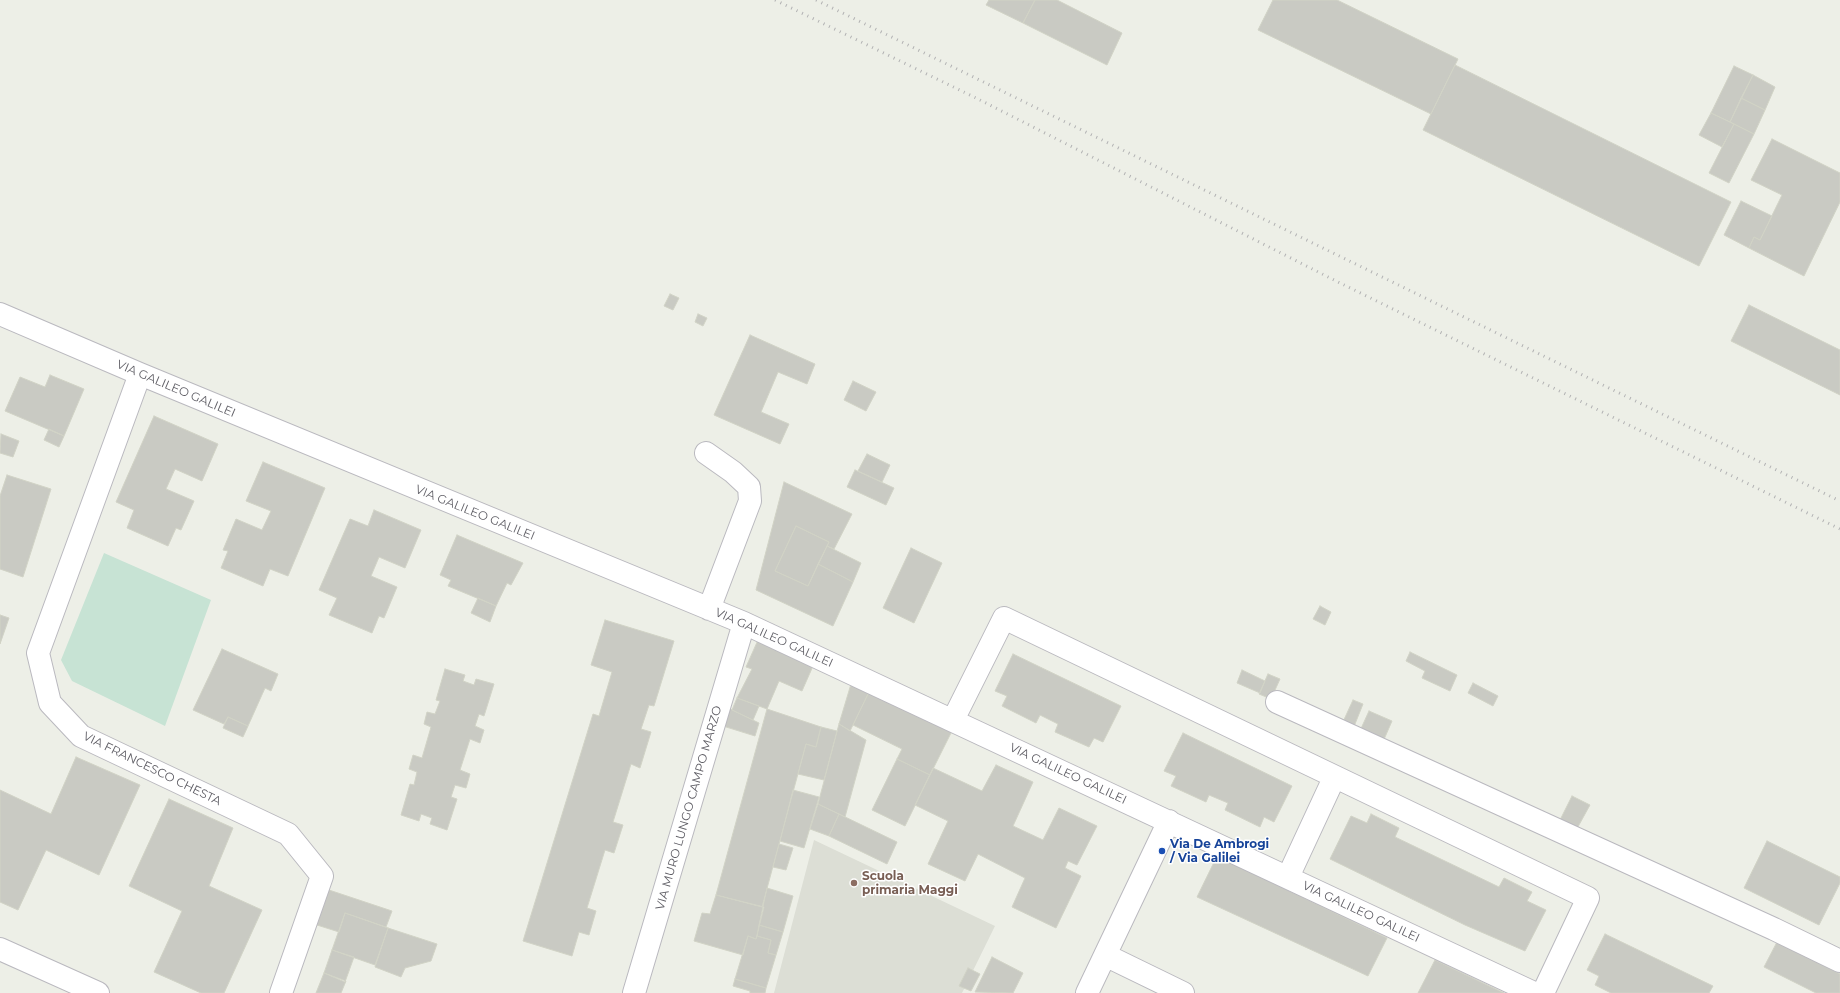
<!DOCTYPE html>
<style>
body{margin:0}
canvas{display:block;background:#edefe7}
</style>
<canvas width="1840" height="993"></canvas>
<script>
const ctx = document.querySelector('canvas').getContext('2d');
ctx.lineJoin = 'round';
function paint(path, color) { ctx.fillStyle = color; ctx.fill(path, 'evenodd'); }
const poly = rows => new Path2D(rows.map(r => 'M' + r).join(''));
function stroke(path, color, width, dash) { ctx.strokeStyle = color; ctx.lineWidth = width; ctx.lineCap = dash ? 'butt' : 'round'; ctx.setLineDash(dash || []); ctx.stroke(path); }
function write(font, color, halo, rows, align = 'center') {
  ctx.font = font + ' Montserrat,sans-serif'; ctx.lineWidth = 3; ctx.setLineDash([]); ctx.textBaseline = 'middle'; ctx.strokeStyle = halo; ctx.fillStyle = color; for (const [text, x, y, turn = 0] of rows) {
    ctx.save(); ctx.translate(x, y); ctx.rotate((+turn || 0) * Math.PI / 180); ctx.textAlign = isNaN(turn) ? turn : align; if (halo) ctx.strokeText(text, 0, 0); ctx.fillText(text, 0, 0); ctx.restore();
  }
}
const education = poly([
 [814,840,995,926,962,993,774,993]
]);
const green = poly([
 [104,553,211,600,165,726,72,681,61,660]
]);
const building = poly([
 [989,0,1035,0,1023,23,986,5,989,0],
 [1035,0,1057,0,1122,33,1107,65,1023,23,1035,0],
 [1273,0,1337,0,1458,59,1431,114,1258,30,1273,0],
 [1455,65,1731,202,1699,266,1423,130,1455,65],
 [1734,66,1753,75,1730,122,1711,113,1734,66],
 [1753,75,1775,87,1765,110,1741,98,1753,75],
 [1741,98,1765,110,1754,134,1730,122,1741,98],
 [1711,113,1734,124,1722,147,1699,135,1711,113],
 [1734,124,1754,134,1729,183,1709,173,1734,124],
 [1772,139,1840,173,1840,202,1804,276,1749,248,1754,237,1760,240,1782,195,1751,180,1772,139],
 [1741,201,1772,216,1760,240,1754,237,1749,248,1724,235,1741,201],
 [670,294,679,298,673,310,664,306,670,294],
 [1749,305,1840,350,1840,395,1731,341,1749,305],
 [698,314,707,318,703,326,695,322,698,314],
 [750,335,815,364,807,384,778,372,761,412,789,424,780,444,714,415,750,335],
 [50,375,84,389,64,436,5,411,20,377,45,387,50,375],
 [853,381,876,392,866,411,844,400,853,381],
 [154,416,218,444,202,481,175,469,166,489,194,501,181,530,176,528,168,546,127,528,134,510,116,502,154,416],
 [49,429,64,436,59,447,44,440,49,429],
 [1,434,19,441,13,457,0,453,1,434],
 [867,454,890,465,882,482,858,471,867,454],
 [263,462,325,488,288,576,270,569,263,586,221,568,228,551,223,550,236,519,262,530,271,511,246,501,263,462],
 [855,470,894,488,886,505,847,487,855,470],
 [7,475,51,489,23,577,0,569,0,496,7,475],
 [784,482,852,514,834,549,827,546,829,542,796,526,775,571,808,586,818,564,853,582,833,626,756,590,784,482],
 [374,510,421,530,405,568,379,557,371,576,397,587,384,618,379,616,372,633,329,615,337,598,319,590,350,519,368,526,374,510],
 [796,526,829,542,808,586,775,571,796,526],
 [457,535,523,563,511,585,507,583,496,606,448,586,451,580,440,575,457,535],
 [827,546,861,563,853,582,818,564,827,546],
 [911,548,942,563,914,623,883,608,911,548],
 [478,598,496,606,490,622,471,613,478,598],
 [1320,606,1331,612,1325,625,1313,619,1320,606],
 [0,615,9,618,0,644,0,615],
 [605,620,674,641,654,706,649,705,641,729,651,732,640,768,631,764,613,822,623,825,614,853,605,850,587,908,596,911,589,935,579,932,572,956,523,941,593,714,599,716,612,672,591,665,605,620],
 [758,640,813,666,802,691,779,681,767,709,737,698,752,669,746,667,758,640],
 [222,649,278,674,271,691,265,688,248,726,228,717,224,724,193,710,222,649],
 [1410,652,1457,675,1450,691,1422,678,1425,671,1406,661,1410,652],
 [1013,654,1121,706,1103,742,1094,738,1089,747,1055,732,1058,724,1040,715,1036,723,1002,706,1007,696,995,691,1013,654],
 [445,669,465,675,463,681,474,685,476,679,494,684,484,716,479,714,475,726,484,730,480,743,470,739,460,770,470,774,466,788,455,785,451,797,457,799,447,830,430,824,432,818,421,814,419,821,401,815,410,784,414,785,417,772,409,769,413,755,422,758,431,727,424,724,427,712,435,714,440,701,436,700,445,669],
 [1242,670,1265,681,1260,693,1237,683,1242,670],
 [1268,674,1280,679,1271,699,1259,694,1268,674],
 [1473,683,1498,696,1493,706,1468,693,1473,683],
 [851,684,869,692,850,731,839,724,851,684],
 [869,692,952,731,930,775,897,759,902,749,853,725,869,692],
 [737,698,759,706,753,720,732,710,737,698],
 [1353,700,1363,704,1353,729,1342,724,1353,700],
 [728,708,759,723,755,736,723,726,728,708],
 [767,709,821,727,816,747,806,744,762,907,716,895,767,709],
 [1369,711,1392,721,1382,744,1359,733,1369,711],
 [228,717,248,726,243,737,223,728,228,717],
 [839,724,866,740,845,817,818,804,839,724],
 [821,727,837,731,824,780,798,774,806,744,816,747,821,727],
 [1183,733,1292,786,1274,822,1264,817,1260,827,1225,810,1228,803,1209,795,1206,802,1171,786,1176,776,1164,771,1183,733],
 [76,757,140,785,99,875,46,850,18,910,0,902,0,790,51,814,76,757],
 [897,759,930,775,905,826,872,810,897,759],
 [996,765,1033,782,1013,826,1043,840,1059,808,1097,826,1077,865,1068,861,1065,868,1081,876,1056,928,1012,907,1025,878,978,854,965,881,928,864,948,821,915,805,933,768,982,791,996,765],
 [793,790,819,797,804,848,780,841,793,790],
 [1572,796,1590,805,1574,834,1557,826,1572,796],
 [169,799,233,828,209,886,262,910,224,993,201,993,154,972,182,911,129,886,169,799],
 [818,804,839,814,829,836,810,829,818,804],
 [839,814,897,842,887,864,829,836,839,814],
 [1371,814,1399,828,1395,837,1499,887,1504,878,1532,892,1527,901,1546,910,1525,951,1465,925,1330,859,1351,816,1367,823,1371,814],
 [1767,841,1840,877,1840,883,1819,925,1744,888,1767,841],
 [779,844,793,848,786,870,773,867,779,844],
 [1217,856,1387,938,1368,976,1197,897,1217,856],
 [767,888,793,896,783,932,759,925,767,888],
 [329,890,392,911,386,927,345,913,339,932,317,925,329,890],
 [716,895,764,907,756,939,748,936,743,955,694,941,702,913,710,914,716,895],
 [345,913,388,928,375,965,332,950,345,913],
 [759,925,783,932,776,955,768,953,771,940,757,936,759,925],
 [388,928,437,944,431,961,405,968,401,977,375,967,388,928],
 [1605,934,1713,986,1709,993,1611,993,1595,985,1599,976,1587,970,1605,934],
 [748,936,756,939,757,936,771,940,768,953,776,955,766,988,735,979,748,936],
 [1777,942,1840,974,1840,993,1816,993,1764,967,1777,942],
 [332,950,354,957,345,982,324,973,332,950],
 [992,957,1023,973,1013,993,975,992,992,957],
 [1435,960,1483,983,1504,993,1418,993,1435,960],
 [968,968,980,974,971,991,959,986,968,968],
 [324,973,346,981,341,993,316,993,324,973],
 [735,979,766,988,765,993,750,993,750,991,733,986,735,979]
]);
const minor = poly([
 [0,314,140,374,744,623,1534,993],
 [140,374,38,653,50,703,81,736,288,834,322,876,281,993],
 [706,453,733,472,749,487,750,501,709,609],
 [1277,702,1774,929,1840,961],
 [953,720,1004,618,1588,898,1543,993],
 [1288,877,1334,778],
 [0,949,98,993],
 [1105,955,1183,993],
 [634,993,744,623],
 [1087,993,1169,821]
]);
const rail = poly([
 [775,0,976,98,1336,281,1840,529],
 [816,0,1840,501]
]);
const markers = [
 [1162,851,4,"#1a4fb4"],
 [854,883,4,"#8d6e63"]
];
const streetNames = [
 ["VIA GALILEO GALILEI",176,389,23],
 ["VIA GALILEO GALILEI",475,513,22],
 ["VIA GALILEO GALILEI",774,638,24],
 ["VIA FRANCESCO CHESTA",152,769,26],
 ["VIA GALILEO GALILEI",1068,774,25],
 ["VIA MURO LUNGO CAMPO MARZO",689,808,-74],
 ["VIA GALILEO GALILEI",1361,912,25]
];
const transitNames = [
 ["Via De Ambrogi",1170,844],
 ["/ Via Galilei",1170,858]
];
const educationNames = [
 ["Scuola",862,876],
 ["primaria Maggi",862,890]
];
paint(education, '#dcded5');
paint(green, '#c7e3d4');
paint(building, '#c9cac3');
stroke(building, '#d1d3c6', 1);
stroke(minor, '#bab9bf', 24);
stroke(minor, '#fff', 22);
stroke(rail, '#b2b2b3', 3, [1, 5]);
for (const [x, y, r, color] of markers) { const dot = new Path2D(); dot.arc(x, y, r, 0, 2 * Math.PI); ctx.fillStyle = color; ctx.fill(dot); stroke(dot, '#fff', 1.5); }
write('12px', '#5f5e65', '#fff', streetNames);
write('bold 12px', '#164399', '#fff', transitNames, 'left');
write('bold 12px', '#785e54', '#fff', educationNames, 'left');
</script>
